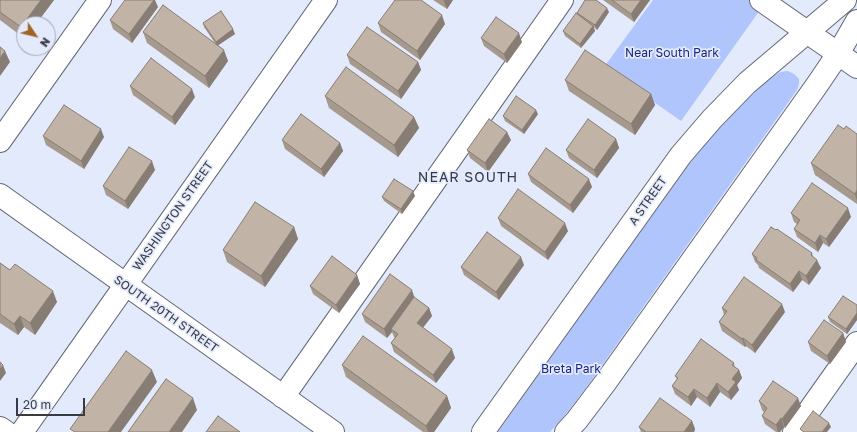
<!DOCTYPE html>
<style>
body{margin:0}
#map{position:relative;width:857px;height:432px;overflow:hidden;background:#e3eafb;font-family:"Golos Text",sans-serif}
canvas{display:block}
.north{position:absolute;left:16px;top:16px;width:40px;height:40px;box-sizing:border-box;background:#e3eafb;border:1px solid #9fa4b1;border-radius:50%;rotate:125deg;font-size:11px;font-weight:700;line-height:16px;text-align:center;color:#383b41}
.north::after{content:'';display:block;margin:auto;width:14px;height:18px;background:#9e6622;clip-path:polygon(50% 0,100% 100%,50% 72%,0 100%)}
.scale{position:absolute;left:16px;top:398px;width:69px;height:18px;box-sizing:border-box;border:2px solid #383b41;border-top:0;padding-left:5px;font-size:12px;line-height:14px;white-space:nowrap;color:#383b41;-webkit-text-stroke:3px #e3eafb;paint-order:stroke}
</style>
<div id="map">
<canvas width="857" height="432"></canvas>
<div class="north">N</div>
<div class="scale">20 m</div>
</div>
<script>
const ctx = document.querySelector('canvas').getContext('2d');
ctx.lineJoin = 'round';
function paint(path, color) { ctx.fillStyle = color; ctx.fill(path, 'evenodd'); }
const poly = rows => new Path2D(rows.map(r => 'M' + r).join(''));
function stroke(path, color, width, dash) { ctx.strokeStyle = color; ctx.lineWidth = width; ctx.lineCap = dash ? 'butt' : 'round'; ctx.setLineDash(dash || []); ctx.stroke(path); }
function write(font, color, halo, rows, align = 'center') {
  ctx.font = font + ' "Golos Text",sans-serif'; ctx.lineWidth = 3.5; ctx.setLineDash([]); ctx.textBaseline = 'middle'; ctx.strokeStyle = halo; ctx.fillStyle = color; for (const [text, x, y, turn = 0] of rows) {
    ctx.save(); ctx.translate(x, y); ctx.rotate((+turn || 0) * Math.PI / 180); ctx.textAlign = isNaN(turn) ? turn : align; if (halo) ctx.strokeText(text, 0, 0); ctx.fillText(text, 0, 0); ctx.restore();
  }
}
const green = poly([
 [653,0,761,0,765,3,681,121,604,67],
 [788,71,794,74,799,79,799,84,797,90,588,385,566,414,550,432,498,432,681,174,709,139,738,108,767,81,780,72]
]);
const minor = poly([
 [761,0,857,67],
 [0,141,100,0],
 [0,195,333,432],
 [283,397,562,0],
 [0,428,6,432],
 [22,432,326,0],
 [794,432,857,343]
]);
const major = poly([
 [483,432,681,155,712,119,747,83,845,0],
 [566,432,577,420,605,383,817,85,838,54,857,21]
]);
const wall = poly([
 [0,0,54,0,36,24,24,24,24,38,0,20],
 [433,0,453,0,447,9],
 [603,0,650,0,634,22],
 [158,7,132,43,113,29,110,20],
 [609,12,597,30,594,27,595,31,581,48,565,36,563,31,577,14,577,13],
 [203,23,235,34,218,45,228,61,209,88,147,43,143,32,215,43,204,27],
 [378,23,445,24,420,60,381,32],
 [481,38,522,42,507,63,484,46],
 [347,55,418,62,421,70,401,99,350,64],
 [565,80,651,94,655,105,635,135,569,91],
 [130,86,195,97,175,125,133,95],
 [325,96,414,117,419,128,398,157,329,108],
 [538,114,524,134,505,121,503,116],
 [844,129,857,134,857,204,815,175,811,163],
 [43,136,104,137,84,169,46,145],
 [616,139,619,148,597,178,569,158,566,150],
 [282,140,340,143,343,151,324,177,285,149],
 [511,140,488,172,470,158,467,150],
 [155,170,128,209,106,195,103,186],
 [528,174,592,187,573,213,531,182],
 [415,196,402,214,384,201,382,197],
 [791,213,851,217,829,247,823,243,818,252,797,237,794,229,797,224,794,222],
 [498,218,568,231,548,260,501,226],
 [294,227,298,239,265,287,227,262,223,250],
 [812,253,813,257,821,268,809,285,802,280,793,292,759,268,758,265,755,262,752,254],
 [0,263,57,302,35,335,24,327,18,335,0,323],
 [524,265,499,300,464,275,461,267],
 [357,275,360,284,339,313,313,294,310,286],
 [414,297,429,308,432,316,423,328,455,358,436,383,394,352,391,343,395,338,394,337,392,332,387,338,365,322,362,314],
 [857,305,857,320,847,334,830,322,828,317],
 [722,308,785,312,755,353,746,346,745,347,722,331,719,322,724,315],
 [843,333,846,342,830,364,811,351,808,342],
 [734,363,735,367,739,370,742,378,737,385,739,390,731,400,720,392,710,407,697,397,691,406,675,394,672,386,677,379,675,376],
 [342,365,447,396,451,408,434,432,423,432,346,377],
 [759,401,801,406,785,428,784,427,780,432,776,432,765,424,762,416,764,412,762,410],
 [692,421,695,429,694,432,641,432,639,427]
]);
const shadedWall = poly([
 [41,0,54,0,36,24,24,24,24,35,21,27],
 [154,0,155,0,158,7,132,43,129,34],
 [444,0,453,0,447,9,444,1],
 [641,0,650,0,634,22,631,14],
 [607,8,609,12,597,30,595,25],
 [442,15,445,24,420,60,417,51],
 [593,26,595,31,581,48,580,44],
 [233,29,235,34,217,46,216,42],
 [519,33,522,42,507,63,504,54],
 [224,50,228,61,209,88,205,76],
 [5,51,10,62,0,76,0,58],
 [418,62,421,70,401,99,398,91],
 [192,89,195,97,175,125,172,117],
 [651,94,655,105,635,135,631,124],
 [536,110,538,114,524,134,522,130],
 [414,117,419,128,398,157,394,145],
 [101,129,104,137,84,169,81,161],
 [507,132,511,140,488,172,485,163],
 [616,139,619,148,597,178,594,170],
 [340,143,343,151,324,177,321,169],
 [152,161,155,170,128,209,125,201],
 [589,179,592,187,573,213,570,205],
 [857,190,857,201,855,194],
 [413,191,415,196,402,214,401,209],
 [848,208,851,217,829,247,826,239],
 [565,223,568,231,548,260,545,252],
 [294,227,298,239,265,287,261,276],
 [820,235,823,243,818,252,815,243],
 [521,257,524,265,499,300,496,292],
 [817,260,821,268,809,285,806,276],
 [799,271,802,280,793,292,790,284],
 [357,275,360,284,339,313,336,305],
 [412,290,415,299,391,329,392,332,387,338,384,329],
 [53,291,57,302,35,335,30,323],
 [782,304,785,312,755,353,752,345],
 [429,308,432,316,420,331,417,323],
 [857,313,857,320,847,334,846,329],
 [20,316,24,327,18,335,14,324],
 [843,333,846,342,830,364,827,356],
 [743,338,746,346,745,347,742,339],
 [452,349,455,358,436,383,433,375],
 [3,365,6,373,0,381,0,369],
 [152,370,157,382,121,432,108,432],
 [739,370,742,378,737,385,739,390,731,400,728,392,732,379],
 [717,383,720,392,710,407,707,398],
 [694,389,697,397,691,406,688,397],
 [447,396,451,408,434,432,428,432,426,426],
 [193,398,197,410,182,432,169,432],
 [798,398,801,406,785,428,782,419],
 [781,418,784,427,780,432,778,432,776,425],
 [692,421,695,429,694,432,684,432],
 [829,423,831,427,827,432,822,432]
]);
const building = poly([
 [0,0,41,0,21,27,0,12,0,0],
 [125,0,154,0,129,34,110,20,125,0],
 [395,0,421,0,442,15,417,51,378,23,395,0],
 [585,0,596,0,607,8,595,25,577,13,585,0],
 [612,0,641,0,631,14,612,0],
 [163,5,224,50,205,76,143,32,163,5],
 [221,11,233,29,216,42,203,23,221,11],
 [576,13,593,26,580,44,563,31,576,13],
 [496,17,519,33,504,54,481,38,496,17],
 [367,27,418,62,398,91,347,55,367,27],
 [0,47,5,51,0,58,0,47],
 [585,50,651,94,631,124,565,80,585,50],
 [151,58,192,89,172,117,130,86,151,58],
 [346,67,414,117,394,145,325,96,346,67],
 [516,96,536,110,522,130,503,116,516,96],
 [64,105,101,129,81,161,43,136,64,105],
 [301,114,340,143,321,169,282,140,301,114],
 [489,119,507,132,485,163,467,150,489,119],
 [588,119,616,139,594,170,566,150,588,119],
 [838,125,844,129,846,126,857,134,857,190,855,194,811,163,838,125],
 [129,147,152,161,125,201,103,186,129,147],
 [546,148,589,179,570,205,528,174,546,148],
 [394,179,413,191,401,209,382,197,394,179],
 [812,183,848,208,826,239,820,235,815,243,794,229,800,220,791,213,812,183],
 [518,189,565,223,545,252,498,218,518,189],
 [255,202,294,227,261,276,223,250,255,202],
 [771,227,776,230,777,229,812,253,811,255,817,260,806,276,799,271,790,284,756,260,757,258,752,254,771,227],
 [487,232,521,257,496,292,461,267,487,232],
 [332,256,357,275,336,305,310,286,332,256],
 [0,263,10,270,15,264,53,291,30,323,20,316,14,324,0,314,0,263],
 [390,274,412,290,384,329,362,314,390,274],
 [744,277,782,304,752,345,743,338,742,339,719,322,727,311,722,308,744,277],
 [843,296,857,305,857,313,846,329,828,317,843,296],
 [414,297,429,308,417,323,452,349,433,375,391,343,398,334,391,329,414,297],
 [824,320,843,333,827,356,808,342,824,320],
 [363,336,447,396,426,426,342,365,363,336],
 [701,339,734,363,732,365,739,370,732,379,736,382,728,392,717,383,707,398,694,389,688,397,672,386,678,378,675,376,701,339],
 [126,351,152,370,108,432,75,432,70,429,126,351],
 [0,362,3,365,0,369,0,362],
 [166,379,193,398,169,432,128,432,166,379],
 [773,381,798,398,782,419,781,418,776,425,762,416,767,408,759,401,773,381],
 [660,398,692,421,684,432,645,432,645,431,639,427,660,398],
 [813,411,829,423,822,432,804,432,800,429,813,411],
 [218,416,240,432,206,432,218,416]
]);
const parkNames = [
 ["Near South Park",672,53],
 ["Breta Park",571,369]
];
const streetNames = [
 ["A STREET",648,201,-55],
 ["WASHINGTON STREET",173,216,-55],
 ["SOUTH 20TH STREET",166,314,35]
];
const quarterNames = [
 ["NEAR SOUTH",468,178]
];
paint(green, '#b1c5fd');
stroke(minor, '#626876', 24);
stroke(major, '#626876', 24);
stroke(minor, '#fff', 22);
stroke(major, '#fff', 22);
paint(wall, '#a69a8f');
paint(shadedWall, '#877d74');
paint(building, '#c1b3a6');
stroke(building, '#877d74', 1);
write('12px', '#182686', '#e3eafb', parkNames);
write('12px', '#383b41', '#e3eafb', streetNames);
ctx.letterSpacing = '1px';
write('14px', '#343946', '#e3eafb', quarterNames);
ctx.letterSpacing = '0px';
</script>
